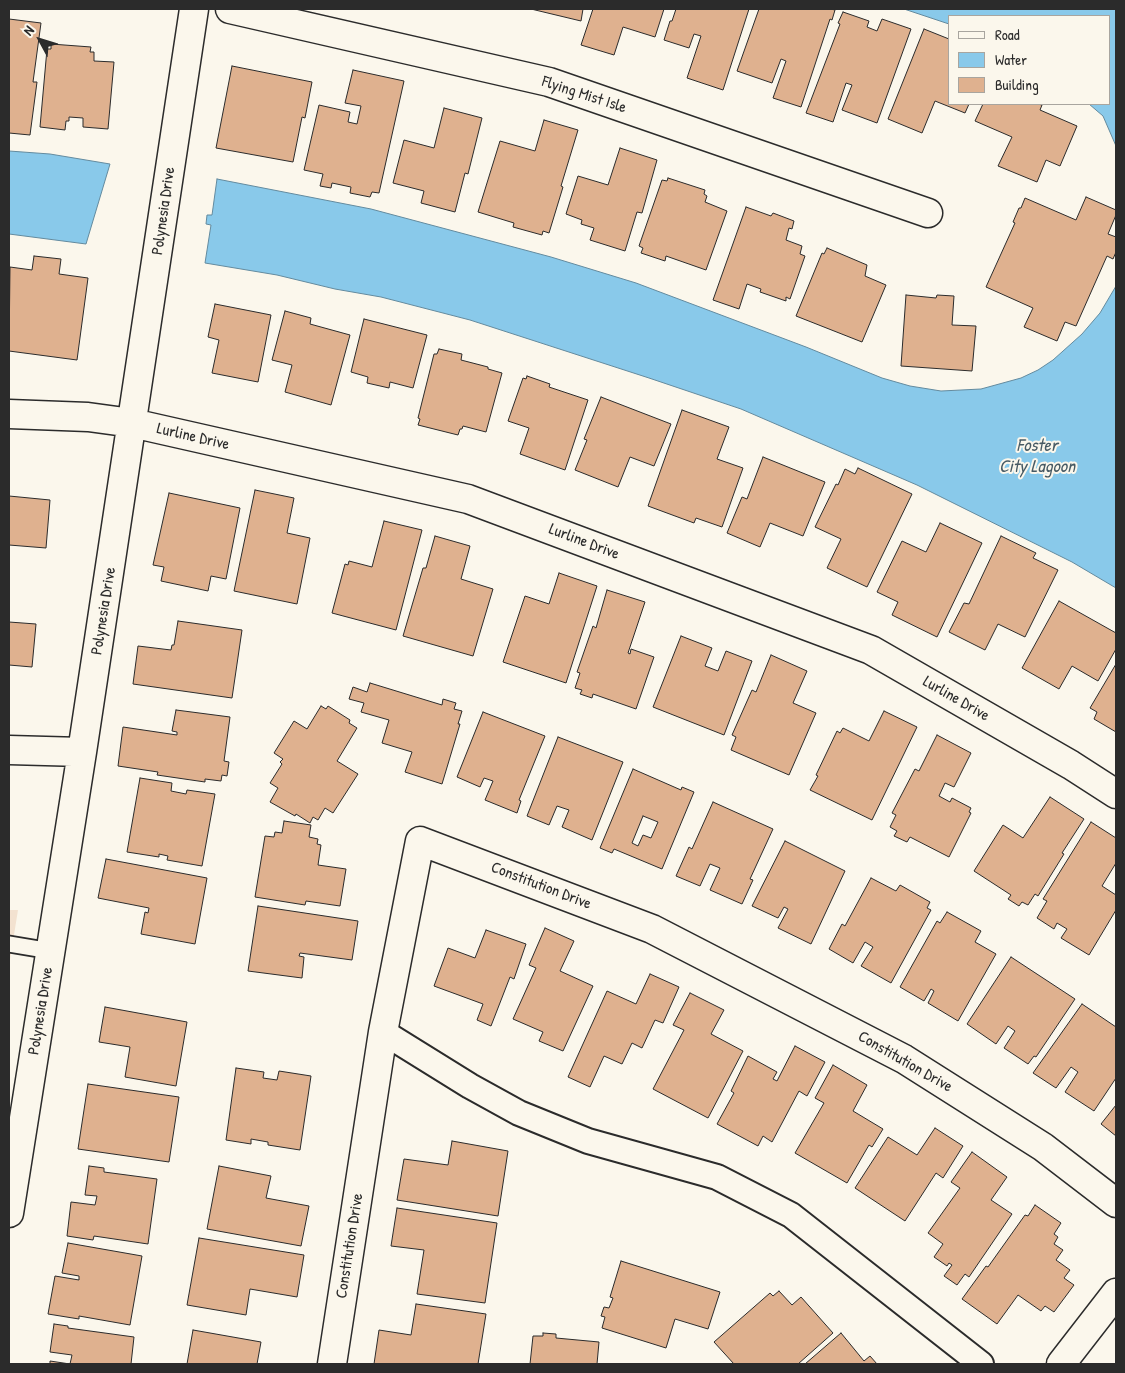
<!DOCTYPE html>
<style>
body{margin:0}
#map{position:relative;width:1125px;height:1373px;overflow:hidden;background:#fbf7ec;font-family:"Patrick Hand",sans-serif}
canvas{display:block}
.frame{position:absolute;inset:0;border:10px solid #2b2b2b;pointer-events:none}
.legend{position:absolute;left:948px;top:15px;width:162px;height:90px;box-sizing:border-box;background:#fbf7ec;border:1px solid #a8a59f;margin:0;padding:6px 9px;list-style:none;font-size:15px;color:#2b2b2b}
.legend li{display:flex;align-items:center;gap:10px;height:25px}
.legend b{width:25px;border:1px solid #a8a59f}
.north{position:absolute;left:15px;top:15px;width:50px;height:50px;-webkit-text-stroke:4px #fbf7ec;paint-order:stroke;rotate:309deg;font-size:14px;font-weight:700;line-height:20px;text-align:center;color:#2b2b2b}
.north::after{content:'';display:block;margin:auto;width:18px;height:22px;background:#2b2b2b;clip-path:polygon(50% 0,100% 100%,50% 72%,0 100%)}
</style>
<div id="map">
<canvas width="1125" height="1373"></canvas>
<div class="frame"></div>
<ul class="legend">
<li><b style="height:6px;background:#fbf7ec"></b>Road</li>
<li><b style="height:14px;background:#89c9ea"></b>Water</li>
<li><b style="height:14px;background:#dfb18f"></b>Building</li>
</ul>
<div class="north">N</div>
</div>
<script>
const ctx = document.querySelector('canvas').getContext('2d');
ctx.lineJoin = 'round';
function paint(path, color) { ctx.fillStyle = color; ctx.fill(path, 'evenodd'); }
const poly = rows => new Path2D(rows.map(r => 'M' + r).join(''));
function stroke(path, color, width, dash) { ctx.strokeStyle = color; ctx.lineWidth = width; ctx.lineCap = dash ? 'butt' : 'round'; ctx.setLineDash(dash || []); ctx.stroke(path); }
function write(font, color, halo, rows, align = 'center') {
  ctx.font = font + ' "Patrick Hand",sans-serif'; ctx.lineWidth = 4; ctx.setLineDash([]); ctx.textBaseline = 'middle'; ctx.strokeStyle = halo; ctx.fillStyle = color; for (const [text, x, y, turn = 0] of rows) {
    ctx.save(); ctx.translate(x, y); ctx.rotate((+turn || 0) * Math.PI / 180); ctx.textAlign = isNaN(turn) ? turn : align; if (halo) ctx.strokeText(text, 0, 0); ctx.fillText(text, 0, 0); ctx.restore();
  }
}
const built = poly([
 [9,910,18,910,9,966]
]);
const water = poly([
 [904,9,1116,9,1116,146,1103,116,1089,104,1109,104,1109,16,949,16,949,24,904,9],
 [9,151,50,154,110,164,86,244,9,234,9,151],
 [217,179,371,209,551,257,636,283,806,347,882,378,910,386,941,391,981,389,1021,378,1038,370,1053,360,1082,334,1100,313,1116,286,1116,588,1072,562,917,485,741,409,649,378,470,320,381,297,335,289,277,275,205,263,211,225,206,224,207,215,212,215,217,179]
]);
const building = poly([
 [531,9,583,9,581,21,531,9],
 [593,9,664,9,655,37,623,27,614,55,581,45,593,9],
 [676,9,749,9,723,90,687,78,701,36,694,34,689,48,664,40,670,21,672,21,676,9],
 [759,9,831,9,835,10,832,20,830,19,801,107,773,98,786,61,781,59,772,83,737,71,759,9],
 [843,12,869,21,867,27,877,31,882,19,911,29,877,123,842,110,852,85,846,83,833,122,806,113,840,24,838,23,843,12],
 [9,19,41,23,33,82,37,82,30,135,9,133,9,19],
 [924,29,949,39,949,104,969,104,965,113,935,101,922,133,888,119,924,29],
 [51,44,91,47,90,52,94,52,94,61,114,62,108,129,83,127,83,118,69,117,69,121,66,121,65,130,40,127,47,49,51,49,51,44],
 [232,66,312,82,305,118,302,117,293,162,216,148,232,66],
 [353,70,404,81,379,193,372,192,370,197,350,193,351,187,332,183,331,188,320,186,323,174,304,170,319,105,350,112,348,122,357,124,361,106,345,103,353,70],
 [983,104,1038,104,1042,105,1040,110,1077,126,1060,166,1046,160,1037,182,998,166,1012,137,975,121,983,104],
 [444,108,482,118,468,174,465,173,455,212,421,203,424,191,393,183,404,140,434,148,444,108],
 [544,120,578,130,561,186,563,187,549,233,543,231,542,235,513,227,514,223,478,212,500,141,535,151,544,120],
 [620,148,657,160,642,213,637,212,625,251,590,240,594,228,581,224,582,220,566,214,578,176,608,185,620,148],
 [668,178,705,190,704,194,707,196,705,202,727,211,706,270,666,256,665,261,641,253,643,248,639,246,662,180,667,181,668,178],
 [1086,197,1116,210,1116,215,1108,234,1116,237,1116,252,1113,259,1107,256,1076,326,1065,322,1057,341,1024,327,1033,308,986,287,1015,223,1013,222,1019,208,1021,208,1025,198,1076,220,1086,197],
 [746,207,771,216,773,213,794,221,792,229,789,228,786,240,802,246,800,254,805,256,790,299,786,297,786,301,760,292,761,289,747,284,739,309,713,300,746,207],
 [827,248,867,265,865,276,886,285,862,342,796,316,822,253,824,254,827,248],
 [34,256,61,259,59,274,88,278,77,360,9,351,10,267,32,270,34,256],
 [906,295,936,298,937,295,954,296,952,325,976,326,972,371,901,366,906,295],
 [215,304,271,315,258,382,212,373,219,340,208,337,215,304],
 [285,311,311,318,310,324,350,335,331,405,285,392,292,365,272,360,285,311],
 [364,319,427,335,413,388,390,382,389,388,367,383,368,377,351,372,364,319],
 [439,349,462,354,461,360,488,367,488,369,502,373,486,432,463,426,462,429,460,429,458,435,418,425,420,419,418,418,434,354,437,354,439,349],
 [527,376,550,384,549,387,588,400,565,470,520,454,529,428,508,421,523,378,526,379,527,376],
 [601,397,671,424,654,466,630,457,618,487,575,470,587,440,584,439,601,397],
 [682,410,729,427,717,459,743,468,722,527,696,518,694,523,648,506,682,410],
 [763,457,825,482,803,536,770,523,760,547,727,533,742,497,747,499,763,457],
 [858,468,912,494,867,587,827,568,841,539,815,527,836,484,838,485,845,469,855,474,858,468],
 [255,490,294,498,287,533,310,538,297,604,234,591,255,490],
 [169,493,240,508,226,579,211,576,208,591,161,581,164,567,153,565,169,493],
 [9,496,50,500,46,548,9,545,9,496],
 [384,521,422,530,396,630,332,613,345,564,348,565,349,561,372,567,384,521],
 [940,523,982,543,937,637,892,615,898,602,877,592,902,541,926,552,940,523],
 [435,536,470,546,461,579,493,589,473,656,403,636,423,568,426,568,435,536],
 [1001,536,1036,553,1033,558,1058,570,1025,637,998,624,985,650,949,632,964,603,969,604,1001,536],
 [559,573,597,586,566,683,503,662,525,596,549,604,559,573],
 [607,590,645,602,628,653,630,654,631,649,654,657,636,709,593,694,592,698,580,694,582,690,575,688,580,673,577,672,593,626,596,628,607,590],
 [1059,601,1116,633,1116,649,1098,681,1072,666,1059,689,1022,668,1059,601],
 [178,621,242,630,232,698,133,684,138,646,171,650,172,645,174,645,178,621],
 [9,622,36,624,32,667,9,665,9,622],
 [681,636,712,648,705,666,718,671,726,651,752,661,724,735,653,707,681,636],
 [771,655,807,671,793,703,816,713,789,775,731,750,736,737,732,735,752,690,756,692,771,655],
 [1116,664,1116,732,1094,719,1097,712,1090,708,1116,664],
 [370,683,442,705,443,699,456,703,454,709,462,711,458,724,460,724,442,784,405,772,412,752,382,743,389,720,361,712,364,703,349,699,353,687,367,692,370,683],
 [321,706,326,709,328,706,350,720,349,723,357,728,337,761,358,774,333,813,325,808,318,820,313,817,310,823,296,814,295,816,270,802,278,788,270,783,282,764,280,762,283,759,274,753,294,721,307,729,321,706],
 [176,710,230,717,224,761,229,762,227,776,222,775,221,781,205,779,205,782,157,775,158,772,118,766,123,727,177,735,177,732,172,731,176,710],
 [884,711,917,727,872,820,810,790,818,776,816,775,837,731,840,733,843,728,869,741,884,711],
 [483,712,545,736,519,800,521,801,517,813,485,800,493,781,484,778,480,787,457,777,483,712],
 [937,735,971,753,954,787,945,783,939,796,950,802,952,798,971,808,969,812,971,813,949,857,910,837,907,842,894,836,897,831,890,827,896,815,892,813,915,769,919,771,937,735],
 [558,737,623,762,592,840,562,827,569,810,557,806,549,825,527,816,558,737],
 [633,769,681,790,682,787,694,792,662,869,614,849,612,853,600,848,633,769],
 [643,816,658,822,651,838,643,835,638,846,632,843,643,816],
 [140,778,172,783,171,791,186,794,187,790,215,794,202,866,167,860,168,856,159,854,159,857,127,852,140,778],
 [1050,797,1084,819,1062,853,1064,854,1038,896,1035,894,1028,905,1022,902,1019,906,1008,899,1011,895,974,871,1003,825,1023,838,1050,797],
 [713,802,773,829,750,879,753,880,742,904,710,890,720,868,710,864,700,886,676,876,689,847,692,849,713,802],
 [284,821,311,825,309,837,318,839,317,844,321,845,318,865,346,869,340,906,306,901,305,905,255,897,265,836,274,837,275,832,282,833,284,821],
 [1091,822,1116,838,1116,863,1102,886,1116,895,1116,910,1089,955,1061,938,1067,929,1057,923,1054,929,1037,918,1047,901,1043,899,1091,822],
 [785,841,845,871,811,944,778,928,788,909,784,907,778,918,752,906,785,841],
 [106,859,207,878,195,944,141,934,145,912,148,913,149,908,98,898,106,859],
 [871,878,896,891,900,885,930,902,927,908,931,910,891,983,861,966,873,947,865,942,853,963,829,949,842,924,845,926,871,878],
 [258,906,358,921,352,960,300,953,299,956,304,957,302,978,248,971,258,906],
 [947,912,981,931,975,942,996,954,958,1021,928,1003,934,991,931,989,924,1001,900,987,937,921,940,923,947,912],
 [545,928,574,941,560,971,593,986,563,1051,539,1041,543,1032,513,1019,536,968,529,965,545,928],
 [486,930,526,944,514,979,510,977,491,1026,477,1020,483,1004,434,986,448,948,475,958,486,930],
 [1011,957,1075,999,1036,1057,1034,1056,1028,1064,1004,1048,1015,1031,1008,1026,996,1044,967,1024,1011,957],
 [650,974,679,987,663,1023,655,1020,642,1048,632,1043,622,1064,604,1056,590,1087,568,1077,607,991,636,1004,650,974],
 [690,993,724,1010,711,1034,743,1051,708,1118,653,1089,684,1030,673,1025,690,993],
 [1082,1004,1116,1027,1116,1078,1094,1111,1065,1092,1078,1072,1071,1067,1056,1088,1033,1073,1082,1004],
 [105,1007,187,1022,176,1086,125,1077,130,1047,99,1042,105,1007],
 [795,1046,825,1062,807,1096,799,1091,772,1142,763,1136,758,1146,717,1124,734,1093,731,1091,748,1056,777,1072,773,1079,777,1081,795,1046],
 [833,1065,867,1085,853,1111,883,1129,872,1147,869,1145,847,1183,795,1153,824,1103,815,1098,833,1065],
 [236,1068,264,1072,263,1078,277,1080,279,1071,311,1076,300,1150,268,1145,268,1142,251,1139,251,1144,226,1140,236,1068],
 [88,1084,179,1097,169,1162,78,1149,88,1084],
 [1116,1105,1116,1136,1101,1124,1116,1105],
 [935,1128,963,1146,943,1178,936,1173,905,1221,855,1188,888,1137,917,1155,935,1128],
 [452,1141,508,1151,498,1216,397,1200,404,1159,448,1165,452,1141],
 [972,1152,1007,1177,991,1200,1012,1214,969,1277,965,1274,957,1285,944,1276,952,1265,949,1263,947,1266,934,1257,943,1244,928,1233,960,1188,951,1182,972,1152],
 [89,1166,104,1168,104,1172,157,1179,148,1244,94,1236,93,1240,67,1236,71,1202,95,1205,97,1196,85,1195,89,1166],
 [219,1166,271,1176,266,1198,309,1206,301,1246,207,1229,219,1166],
 [1035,1205,1061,1223,1054,1234,1058,1237,1054,1244,1063,1250,1056,1260,1070,1270,1064,1278,1074,1285,1054,1312,1045,1306,1041,1311,1018,1295,997,1324,962,1299,986,1266,988,1267,1025,1215,1028,1216,1035,1205],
 [397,1208,497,1223,485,1303,417,1294,424,1250,391,1246,397,1208],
 [199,1238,304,1255,297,1297,250,1289,246,1315,187,1305,199,1238],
 [68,1243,142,1256,130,1325,79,1316,79,1319,48,1314,55,1276,79,1280,79,1276,62,1273,68,1243],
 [621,1261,720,1292,708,1329,675,1319,666,1348,602,1328,605,1317,601,1316,604,1307,609,1308,613,1298,610,1297,621,1261],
 [779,1291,792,1305,801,1297,833,1333,798,1364,734,1364,714,1342,770,1293,773,1296,779,1291],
 [416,1304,486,1314,478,1364,374,1364,379,1330,411,1335,416,1304],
 [54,1324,68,1326,68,1328,134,1337,131,1364,50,1364,50,1361,70,1364,72,1355,50,1352,54,1324],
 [193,1330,261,1342,257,1364,187,1364,193,1330],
 [543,1333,556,1334,556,1338,599,1342,597,1364,530,1364,533,1336,543,1336,543,1333],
 [841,1333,864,1361,870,1356,877,1364,805,1364,841,1333]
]);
const service = poly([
 [9,944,51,951]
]);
const pedestrian = poly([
 [383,1032,470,1086,519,1113,588,1141,717,1177,791,1215,981,1364]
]);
const minor = poly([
 [230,9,549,82,928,213],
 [9,414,88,417,132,423,468,499,871,650,1071,765,1116,794],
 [9,750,82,752],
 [9,1213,82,752,194,9],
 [332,1364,383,1032,420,841,652,929,904,1059,1043,1147,1116,1203],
 [1061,1364,1116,1293]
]);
const streetNames = [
 ["Flying Mist Isle",584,95,18],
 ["Polynesia Drive",164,211,-82],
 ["Lurline Drive",193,437,13],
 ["Lurline Drive",584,542,21],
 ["Polynesia Drive",104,611,-81],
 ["Lurline Drive",956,699,30],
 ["Constitution Drive",541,886,21],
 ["Polynesia Drive",41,1011,-81],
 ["Constitution Drive",905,1062,30],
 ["Constitution Drive",350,1246,-81]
];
const waterNames = [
 ["Foster",1037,446],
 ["City Lagoon",1037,467]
];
paint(built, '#f3e2d0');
paint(water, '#89c9ea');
stroke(water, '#638a9e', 1);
paint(building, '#dfb18f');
stroke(building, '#2b2b2b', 1);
stroke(service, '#2b2b2b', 19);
stroke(pedestrian, '#2b2b2b', 28);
stroke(minor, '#2b2b2b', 31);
stroke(service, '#fbf7ec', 15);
stroke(pedestrian, '#fbf7ec', 24);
stroke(minor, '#fbf7ec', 28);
write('16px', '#2b2b2b', '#fbf7ec', streetNames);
write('italic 18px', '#475a64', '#fbf7ec', waterNames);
</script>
